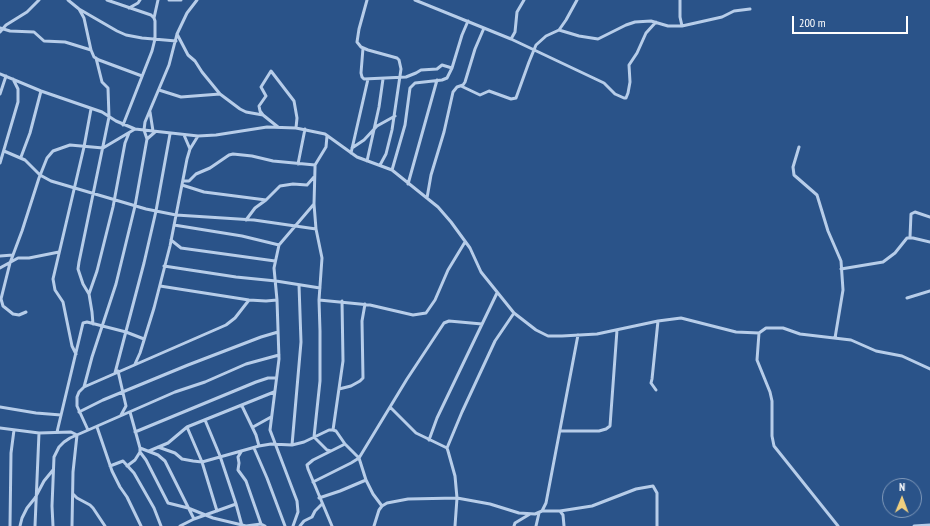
<!DOCTYPE html>
<style>
body{margin:0}
#map{position:relative;width:930px;height:526px;overflow:hidden;background:#2a5389;font-family:"PT Sans Narrow",sans-serif}
canvas{display:block}
.north{position:absolute;left:882px;top:478px;width:40px;height:40px;box-sizing:border-box;background:#2a5389;border:1px solid #7f98b8;border-radius:50%;rotate:1deg;font-size:11px;font-weight:700;line-height:16px;text-align:center;color:#fff}
.north::after{content:'';display:block;margin:auto;width:14px;height:18px;background:#efcf7f;clip-path:polygon(50% 0,100% 100%,50% 72%,0 100%)}
.scale{position:absolute;left:792px;top:16px;width:116px;height:18px;box-sizing:border-box;border:2px solid #fff;border-top:0;padding-left:5px;font-size:12px;line-height:14px;white-space:nowrap;color:#fff;-webkit-text-stroke:3px #2a5389;paint-order:stroke}
</style>
<div id="map">
<canvas width="930" height="526"></canvas>
<div class="north">N</div>
<div class="scale">200 m</div>
</div>
<script>
const ctx = document.querySelector('canvas').getContext('2d');
ctx.lineJoin = 'round';
const poly = rows => new Path2D(rows.map(r => 'M' + r).join(''));
function stroke(path, color, width, dash) { ctx.strokeStyle = color; ctx.lineWidth = width; ctx.lineCap = dash ? 'butt' : 'round'; ctx.setLineDash(dash || []); ctx.stroke(path); }
const minor = poly([
 [68,0,79,9,117,31,126,35,142,38,176,41],
 [107,0,151,15,154,18,155,21,155,39,152,51,123,125],
 [169,0,181,0],
 [367,0,359,29,357,42,361,47,368,50,397,58,399,60,401,69,392,130,386,154,380,165],
 [415,0,511,39,515,32,517,12,524,0],
 [680,0,680,17,682,26],
 [129,8,138,3,140,0],
 [79,9,84,18,91,50,94,57,99,60,142,76],
 [154,18,158,0],
 [0,28,10,31,34,32,44,41,65,42,91,50],
 [559,30,579,36,598,39,626,25,635,22,651,21,668,26,682,26,722,17,734,11,750,9],
 [0,32,6,25,27,12,39,0],
 [177,34,188,55,195,61,202,72,220,94],
 [511,39,604,83,615,94,624,98,626,98,628,93,630,82,629,65,637,53,646,33,656,22],
 [363,48,361,73,362,77,364,79,406,77,416,73,421,70,437,69,442,65,452,68],
 [0,74,41,91,102,112,116,121,135,129,198,136,216,135,267,127,296,128,325,134,357,157,392,170,438,207,451,222,470,248,481,272,514,313,536,330,548,336,562,336,597,334,658,321,681,318,736,332,759,333,766,328,783,328,800,334,851,340,876,351,902,356,930,369],
 [461,86,480,95,489,91,511,99,516,98,529,62,536,45,546,36,559,30,566,20,577,0],
 [159,90,181,97,220,94,240,109,246,112,263,115,278,127],
 [0,94,6,76],
 [150,112,153,131],
 [263,115,260,111,259,106,266,96,261,87,271,71,294,101,297,118,296,128],
 [184,135,190,149],
 [327,136,326,147,315,165,315,168,314,204,316,229,322,258,319,300,320,331,320,381,314,437,327,450,331,451],
 [147,139,155,132],
 [799,147,793,167,794,175,817,195,828,231,841,261,843,290,835,338],
 [352,148,364,140,377,126,395,116],
 [4,151,25,160,40,175,51,181,146,209,176,215,254,220,316,229],
 [351,153,368,79],
 [21,157,30,133,41,91],
 [367,161,379,107,383,79],
 [0,163,18,102,18,89,13,79],
 [298,164,305,129],
 [392,170,405,125,410,88,415,83,442,80,447,78,452,68,462,35,468,21],
 [183,181,189,181,196,174,210,168,229,155,233,154,252,156,273,161,315,165],
 [408,184,437,80],
 [182,185,204,192,266,200],
 [427,198,431,175,444,132,453,92,457,87,463,85,465,82,475,49,484,28],
 [246,220,255,208,266,200,280,186,293,184,307,185,314,177],
 [174,225,242,236,279,245],
 [910,237,911,214,915,212,930,217],
 [171,240,181,248,275,261],
 [0,256,13,255],
 [164,266,236,277,276,281,320,288],
 [0,268,18,258,29,258,59,252],
 [841,269,883,262,895,253,907,238,913,238,930,242],
 [160,286,249,300,266,301,277,300],
 [89,294,83,284,78,269,79,262,109,117,108,88,102,82,96,58],
 [907,298,930,291],
 [319,300,370,305,413,315,426,313,435,300,448,270,465,242],
 [26,312,19,315,13,314,3,306,1,299,10,263,22,231,39,178,47,158,53,151,70,145,103,148,135,129],
 [93,324,92,312,89,294,97,271,113,207,125,143,129,133],
 [759,333,757,360,770,392,772,401,772,436,774,446,838,526],
 [76,354,72,346,63,302,55,290,53,279,84,147,91,109],
 [135,364,140,353,154,308,170,246,187,159,190,149,198,136],
 [118,371,126,406,121,415],
 [115,373,144,263,156,211,170,134],
 [84,387,92,357,116,284,135,206,147,139,144,130,145,122,169,65,177,34,187,13,197,0],
 [339,389,351,386,360,381,363,378,362,321,365,304],
 [656,390,651,383,652,379,658,321],
 [242,406,256,435,259,446],
 [0,407,36,413,61,415],
 [390,407,416,433,447,448,448,451,455,476,457,498,455,526],
 [79,412,103,400,188,365,261,337,278,332],
 [130,412,140,448,158,455,165,461,194,519],
 [205,420,220,456,236,504,242,526],
 [97,427,112,471,120,487,127,497,141,526],
 [187,427,202,462,217,511],
 [253,427,271,417],
 [0,428,39,433,71,432,77,435,73,472,72,526],
 [88,430,77,406,77,397,79,392,84,387,226,325,235,318,249,300],
 [333,430,343,361,342,301],
 [560,431,599,431,606,429,610,426,617,330],
 [57,432,83,323,87,322,126,332,144,339],
 [135,432,256,382,268,378,276,378],
 [429,440,437,418,497,293],
 [292,445,301,342,299,285],
 [158,447,175,453,182,459,193,461,202,462,259,446,271,444,292,445,304,442,329,430,333,430,336,431,345,444,359,458,366,480,373,494,382,506],
 [140,448,140,452,146,460,168,503,188,508,213,518,242,525,246,526,261,524,265,526],
 [254,448,267,478,285,526],
 [447,448,462,412,495,341,514,313],
 [149,451,168,443,187,427,274,392],
 [241,452,238,457,239,463,238,470,246,481,261,524],
 [110,466,123,461,134,473,154,508,161,526],
 [127,466,135,460,140,452],
 [313,482,351,463,359,458,407,379,444,323,449,321,482,324],
 [73,494,77,498,90,505,93,508,105,526],
 [319,498,340,491,366,480],
 [542,511,560,511,592,506,636,489,653,486,657,493,657,526],
 [560,511,563,515,564,526],
 [10,526,11,453,14,430],
 [20,526,22,518,27,508,35,498,44,481,53,470],
 [35,526,39,433],
 [53,526,52,506,54,457,59,447,64,442,70,438,175,392,205,382,246,364,279,355],
 [180,526,194,519,236,504],
 [293,526,298,512,297,501,270,430,279,359,277,300,274,268,279,245,314,204],
 [300,526,304,521,312,517,315,511,322,504],
 [332,526,308,469,307,465,313,460,345,444],
 [374,526,379,510,382,506,387,503,408,499,457,498,490,504,519,513,535,514,542,511,546,503,578,335],
 [514,526,515,523,530,514],
 [536,526,539,513],
 [914,526,930,525]
]);
stroke(minor, '#b7cde9', 3);
</script>
